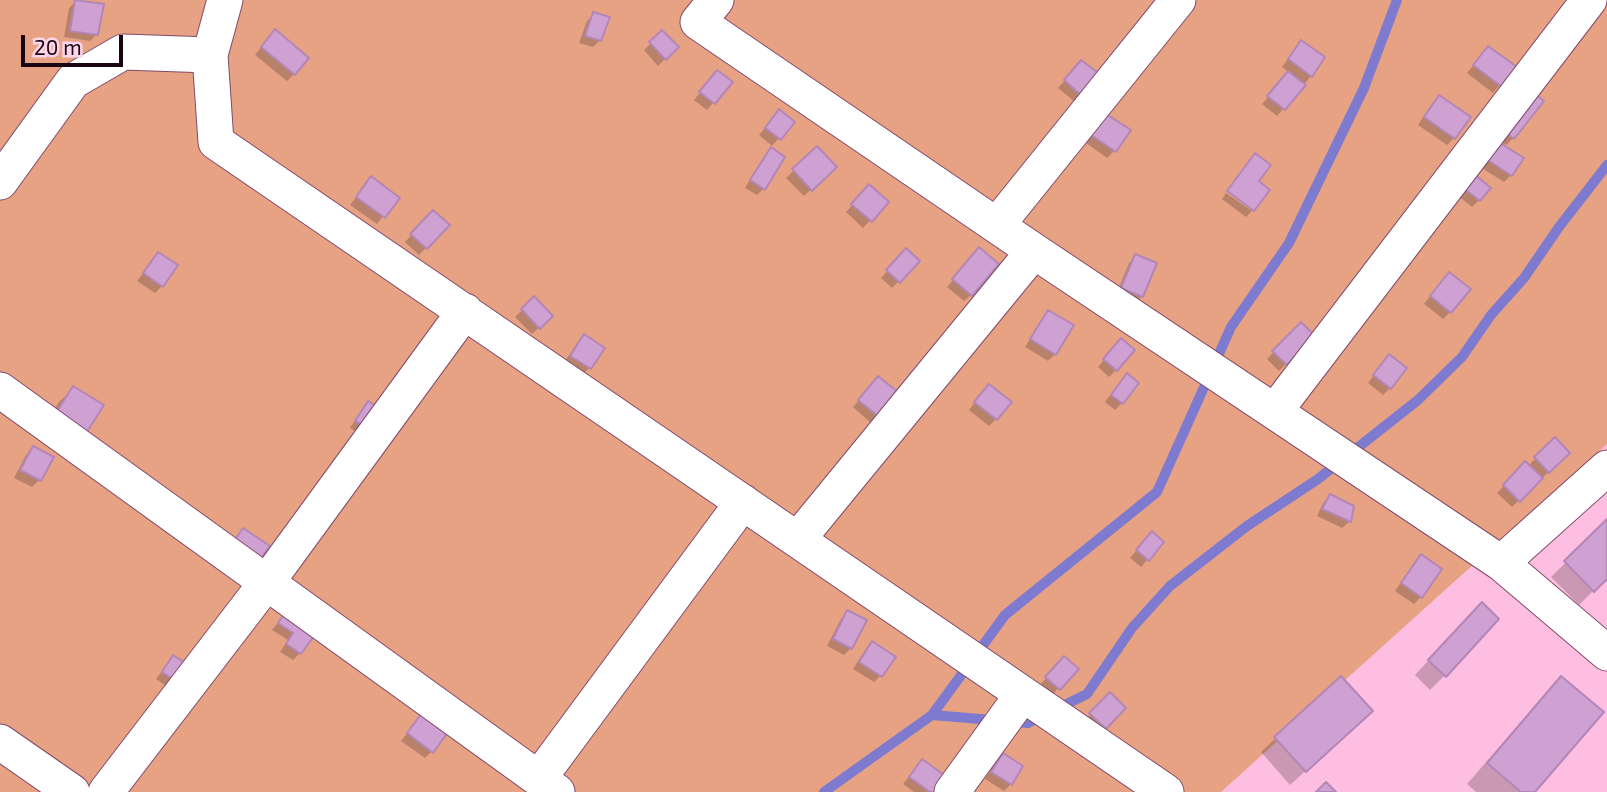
<!DOCTYPE html>
<style>
body{margin:0}
#map{position:relative;width:1607px;height:792px;overflow:hidden;background:#febee2;font-family:"Exo 2",sans-serif}
canvas{display:block}
.scale{position:absolute;left:21px;top:35px;width:102px;height:32px;box-sizing:border-box;border:4px solid #1a0612;border-top:0;padding-left:9px;font-size:21px;line-height:24px;white-space:nowrap;color:#1a0612;-webkit-text-stroke:5px #fcd5ea;paint-order:stroke}
</style>
<div id="map">
<canvas width="1607" height="792"></canvas>
<div class="scale">20 m</div>
</div>
<script>
const ctx = document.querySelector('canvas').getContext('2d');
ctx.lineJoin = 'round';
function paint(path, color) { ctx.fillStyle = color; ctx.fill(path, 'evenodd'); }
const poly = rows => new Path2D(rows.map(r => 'M' + r).join(''));
function stroke(path, color, width, dash) { ctx.strokeStyle = color; ctx.lineWidth = width; ctx.lineCap = dash ? 'butt' : 'round'; ctx.setLineDash(dash || []); ctx.stroke(path); }
const green = poly([
 [0,0,1607,0,1607,444,1221,792,0,792]
]);
const shadow = poly([
 [76,1,97,34,90,41,64,37,69,8],
 [594,14,600,40,593,47,579,43,587,21],
 [662,33,677,47,658,66,644,50],
 [268,38,294,74,287,81,255,55],
 [1295,49,1311,76,1277,116,1262,104,1289,72,1282,67],
 [1482,55,1514,68,1493,93,1467,73],
 [1075,69,1098,76,1075,102,1058,88],
 [711,79,730,82,707,110,694,100],
 [1439,97,1454,138,1447,145,1418,125,1432,104],
 [1522,98,1513,138,1506,145,1493,135],
 [773,118,793,122,772,146,759,135],
 [1096,121,1114,151,1107,158,1082,140],
 [817,148,835,167,804,196,786,178],
 [1488,148,1511,175,1504,182,1477,165],
 [771,150,764,188,757,195,745,188,764,157],
 [1473,175,1479,200,1472,207,1456,194],
 [371,178,397,198,377,224,350,205],
 [1226,193,1252,211,1246,217,1222,199],
 [862,194,887,202,863,228,846,212],
 [433,212,447,225,419,255,405,242],
 [906,251,917,261,892,288,881,278],
 [158,254,162,286,155,293,137,281],
 [1136,256,1142,296,1135,303,1116,295,1129,263],
 [972,257,971,295,964,301,947,287],
 [1442,281,1450,312,1443,319,1424,304],
 [534,299,551,316,532,334,515,317],
 [1049,312,1055,354,1048,361,1025,347,1042,319],
 [1301,324,1313,336,1279,371,1267,359],
 [584,336,602,348,589,368,582,375,564,363,577,343],
 [1114,347,1116,370,1109,377,1098,367],
 [1383,363,1390,388,1383,395,1368,383],
 [1120,382,1122,403,1115,410,1105,402],
 [872,385,877,416,871,423,853,407],
 [74,388,101,405,41,431,59,402],
 [982,393,996,419,989,426,969,410],
 [368,403,360,434,350,428,362,410],
 [1555,439,1568,453,1512,507,1497,493,1525,464,1528,466],
 [33,448,51,457,39,480,32,487,14,478,26,455],
 [1330,496,1352,507,1349,522,1342,528,1317,516,1323,503],
 [1607,522,1607,577,1579,605,1551,577],
 [1145,540,1162,542,1141,567,1130,558],
 [1421,556,1421,597,1414,604,1395,591,1414,563],
 [288,610,300,653,293,660,280,652,288,640,272,630],
 [848,612,851,648,844,655,827,646,841,619],
 [1467,619,1445,675,1430,690,1415,675],
 [872,643,881,675,874,682,853,669,865,650],
 [173,657,172,690,156,679],
 [1058,665,1076,669,1051,696,1040,685],
 [1340,678,1356,725,1290,785,1261,752],
 [1562,678,1532,792,1476,792,1467,784,1541,699],
 [1110,694,1124,708,1098,734,1084,721],
 [427,708,431,752,425,758,401,741],
 [1003,755,1011,784,1004,791,985,779,996,762],
 [922,761,934,792,914,792,903,784]
]);
const stream = poly([
 [932,715,1028,723,1087,694,1132,628,1170,586,1247,526,1318,479,1418,400,1462,357,1491,315,1524,278,1559,227,1607,165],
 [824,792,932,715,1005,615,1157,492,1231,327,1289,243,1364,88,1397,0]
]);
const building = poly([
 [75,0,104,4,98,35,70,31,75,0],
 [593,12,610,17,601,41,585,36,593,12],
 [275,29,309,58,295,75,261,47,275,29],
 [662,30,679,47,666,60,649,42,662,30],
 [1301,40,1325,57,1312,77,1288,59,1301,40],
 [1488,46,1517,67,1502,87,1473,65,1488,46],
 [1081,60,1101,75,1083,97,1064,80,1081,60],
 [717,70,733,82,715,104,699,92,717,70],
 [1288,71,1306,85,1285,110,1267,96,1288,71],
 [1529,89,1544,101,1514,139,1499,127,1529,89],
 [1439,95,1471,117,1455,139,1424,117,1439,95],
 [779,109,795,122,781,140,765,128,779,109],
 [1103,112,1131,130,1116,152,1088,133,1103,112],
 [1494,139,1524,158,1512,176,1483,157,1494,139],
 [817,146,837,167,812,191,792,169,817,146],
 [771,147,785,157,765,190,750,180,771,147],
 [1255,153,1271,165,1259,181,1270,190,1254,211,1227,191,1255,153],
 [1473,173,1491,188,1480,201,1461,186,1473,173],
 [371,176,400,198,385,218,356,197,371,176],
 [869,184,889,202,872,222,851,204,869,184],
 [433,210,450,225,427,249,410,234,433,210],
 [979,247,999,264,972,296,952,279,979,247],
 [906,248,920,261,900,283,886,270,906,248],
 [158,252,178,265,163,287,143,273,158,252],
 [1135,254,1157,263,1143,297,1121,288,1135,254],
 [1449,272,1471,289,1451,313,1430,296,1449,272],
 [534,296,553,316,540,329,521,309,534,296],
 [1048,310,1074,325,1056,355,1030,339,1048,310],
 [1301,322,1315,336,1287,365,1272,351,1301,322],
 [584,334,605,348,591,369,570,356,584,334],
 [1121,338,1135,350,1117,371,1103,359,1121,338],
 [1389,354,1407,368,1391,389,1373,375,1389,354],
 [1127,373,1139,383,1123,404,1111,395,1127,373],
 [878,376,899,393,879,417,858,400,878,376],
 [989,384,1012,402,997,420,974,402,989,384],
 [73,386,104,405,85,435,54,416,73,386],
 [368,401,381,409,368,428,355,421,368,401],
 [1555,437,1570,453,1549,473,1534,457,1555,437],
 [33,446,54,457,41,481,20,470,33,446],
 [1525,461,1543,478,1520,502,1503,485,1525,461],
 [1330,494,1354,506,1351,522,1322,509,1330,494],
 [1607,519,1607,579,1594,592,1564,561,1607,519],
 [243,528,270,546,256,565,230,547,243,528],
 [1152,531,1164,542,1149,561,1136,550,1152,531],
 [1421,554,1442,569,1422,598,1401,583,1421,554],
 [1482,602,1499,619,1446,677,1428,660,1482,602],
 [288,608,319,629,301,654,286,644,293,633,278,623,288,608],
 [847,610,867,620,852,649,833,639,847,610],
 [872,641,896,657,882,677,859,662,872,641],
 [173,655,191,667,180,684,162,672,173,655],
 [1064,656,1079,669,1060,690,1045,677,1064,656],
 [1341,676,1373,711,1306,772,1274,737,1341,676],
 [1561,676,1604,712,1535,792,1521,792,1487,763,1561,676],
 [1110,692,1126,708,1106,729,1089,713,1110,692],
 [427,706,453,725,433,753,407,733,427,706],
 [1003,753,1023,766,1012,785,991,772,1003,753],
 [922,759,947,777,936,792,930,792,909,777,922,759],
 [1326,782,1336,792,1316,792,1326,782]
]);
const minor = poly([
 [225,0,210,55,216,142,1166,792],
 [716,0,698,22,1034,251,1501,563,1607,653],
 [0,182,73,81,123,52,210,55],
 [997,225,1178,0],
 [0,390,557,792],
 [1275,411,1589,0],
 [798,539,1034,251],
 [1501,563,1607,468],
 [0,742,72,792],
 [539,778,743,502],
 [106,792,267,582,465,311],
 [952,792,1023,694]
]);
paint(green, '#e7a284');
paint(shadow, '#0003');
stroke(stream, '#7e7ad0', 10);
paint(building, '#cfa1d2');
stroke(building, '#b386b6', 2);
stroke(minor, '#804a6a', 37);
stroke(minor, '#fff', 35);
</script>
